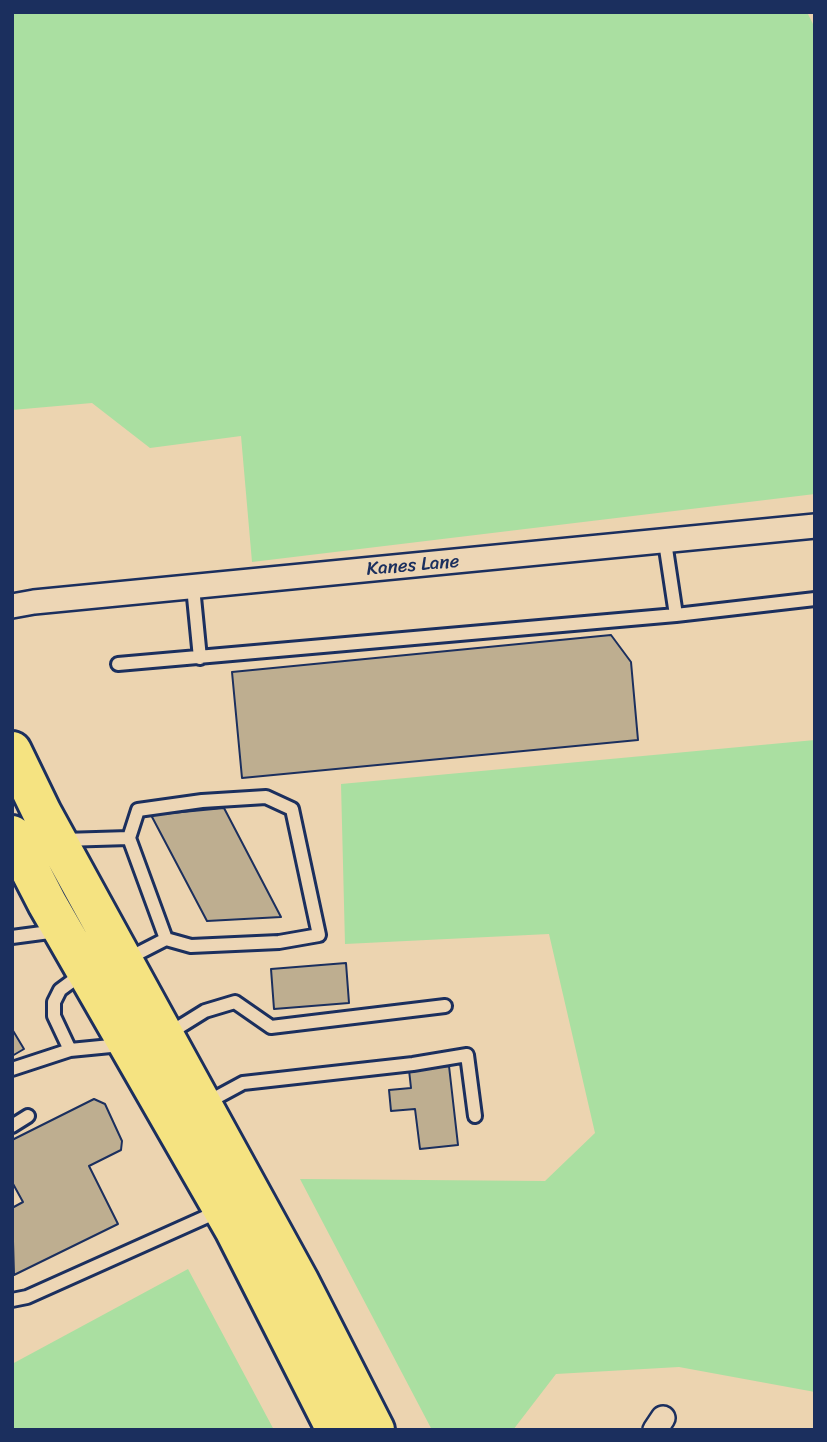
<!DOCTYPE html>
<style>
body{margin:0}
#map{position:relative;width:827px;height:1442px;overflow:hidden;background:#ecd4b0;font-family:Sriracha,sans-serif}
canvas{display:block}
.frame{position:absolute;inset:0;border:14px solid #1b2f5e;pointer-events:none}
</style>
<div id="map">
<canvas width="827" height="1442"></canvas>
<div class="frame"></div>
</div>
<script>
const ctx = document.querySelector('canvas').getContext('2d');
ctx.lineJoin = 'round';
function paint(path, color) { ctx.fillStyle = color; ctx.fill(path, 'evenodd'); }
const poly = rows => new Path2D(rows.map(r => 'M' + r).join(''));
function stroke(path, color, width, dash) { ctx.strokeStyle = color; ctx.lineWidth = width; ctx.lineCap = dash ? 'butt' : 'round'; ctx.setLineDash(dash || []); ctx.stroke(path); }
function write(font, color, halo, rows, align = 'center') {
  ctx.font = font + ' Sriracha,sans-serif'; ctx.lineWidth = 5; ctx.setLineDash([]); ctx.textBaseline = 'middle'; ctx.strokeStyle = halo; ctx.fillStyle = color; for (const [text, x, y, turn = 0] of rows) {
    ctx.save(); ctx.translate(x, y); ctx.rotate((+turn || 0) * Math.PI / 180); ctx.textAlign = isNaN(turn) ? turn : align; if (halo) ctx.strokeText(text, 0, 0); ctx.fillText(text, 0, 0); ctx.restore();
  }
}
const green = poly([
 [12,12,807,12,815,28,815,494,252,562,241,436,150,448,92,403,12,410],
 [815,740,815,1392,679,1367,556,1374,513,1430,432,1430,300,1179,545,1181,595,1133,549,934,345,944,341,784],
 [188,1269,274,1430,12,1430,12,1364]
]);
const building = poly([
 [611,635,631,662,638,740,242,778,232,672,611,635],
 [224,808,281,917,207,921,151,815,224,808],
 [346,963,349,1003,274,1009,271,969,346,963],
 [12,1029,24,1049,12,1056,12,1029],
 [449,1066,458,1145,420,1149,415,1109,391,1111,389,1090,411,1088,409,1070,449,1066],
 [94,1099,105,1104,122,1141,121,1150,89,1166,118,1224,14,1275,12,1208,23,1202,12,1182,12,1140,94,1099]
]);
const service = poly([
 [665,542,676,615],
 [193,587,200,658],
 [118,664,676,615,815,599],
 [129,838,138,810,202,801,266,797,292,809,319,935,279,942,191,946,166,939],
 [63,840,129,838,166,939,127,959],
 [12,937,57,931],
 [168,1034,205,1011,235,1002,271,1027,445,1006],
 [70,1050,54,1016,54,1002,60,990,83,973],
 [12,1069,70,1050,121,1045],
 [206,1103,243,1083,413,1064,467,1055,475,1116],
 [12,1126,28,1116],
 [12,1300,27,1297,219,1211]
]);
const minor = poly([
 [12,606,34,602,815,526],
 [655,1430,663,1418]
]);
const trunk = poly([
 [12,751,42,813,299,1281,375,1430],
 [12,835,47,903,234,1229,336,1430]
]);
const streetNames = [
 ["Kanes Lane",413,566,-5]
];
paint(green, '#aadfa1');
paint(building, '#beae90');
stroke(building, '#1b2f5e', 2);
stroke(service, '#1b2f5e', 18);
stroke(minor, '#1b2f5e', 28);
stroke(trunk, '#1b2f5e', 44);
stroke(service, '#edd6b5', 12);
stroke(minor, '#edd6b5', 23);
stroke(trunk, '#f5e381', 38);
write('19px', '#1b2f5e', '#edd6b5', streetNames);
</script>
